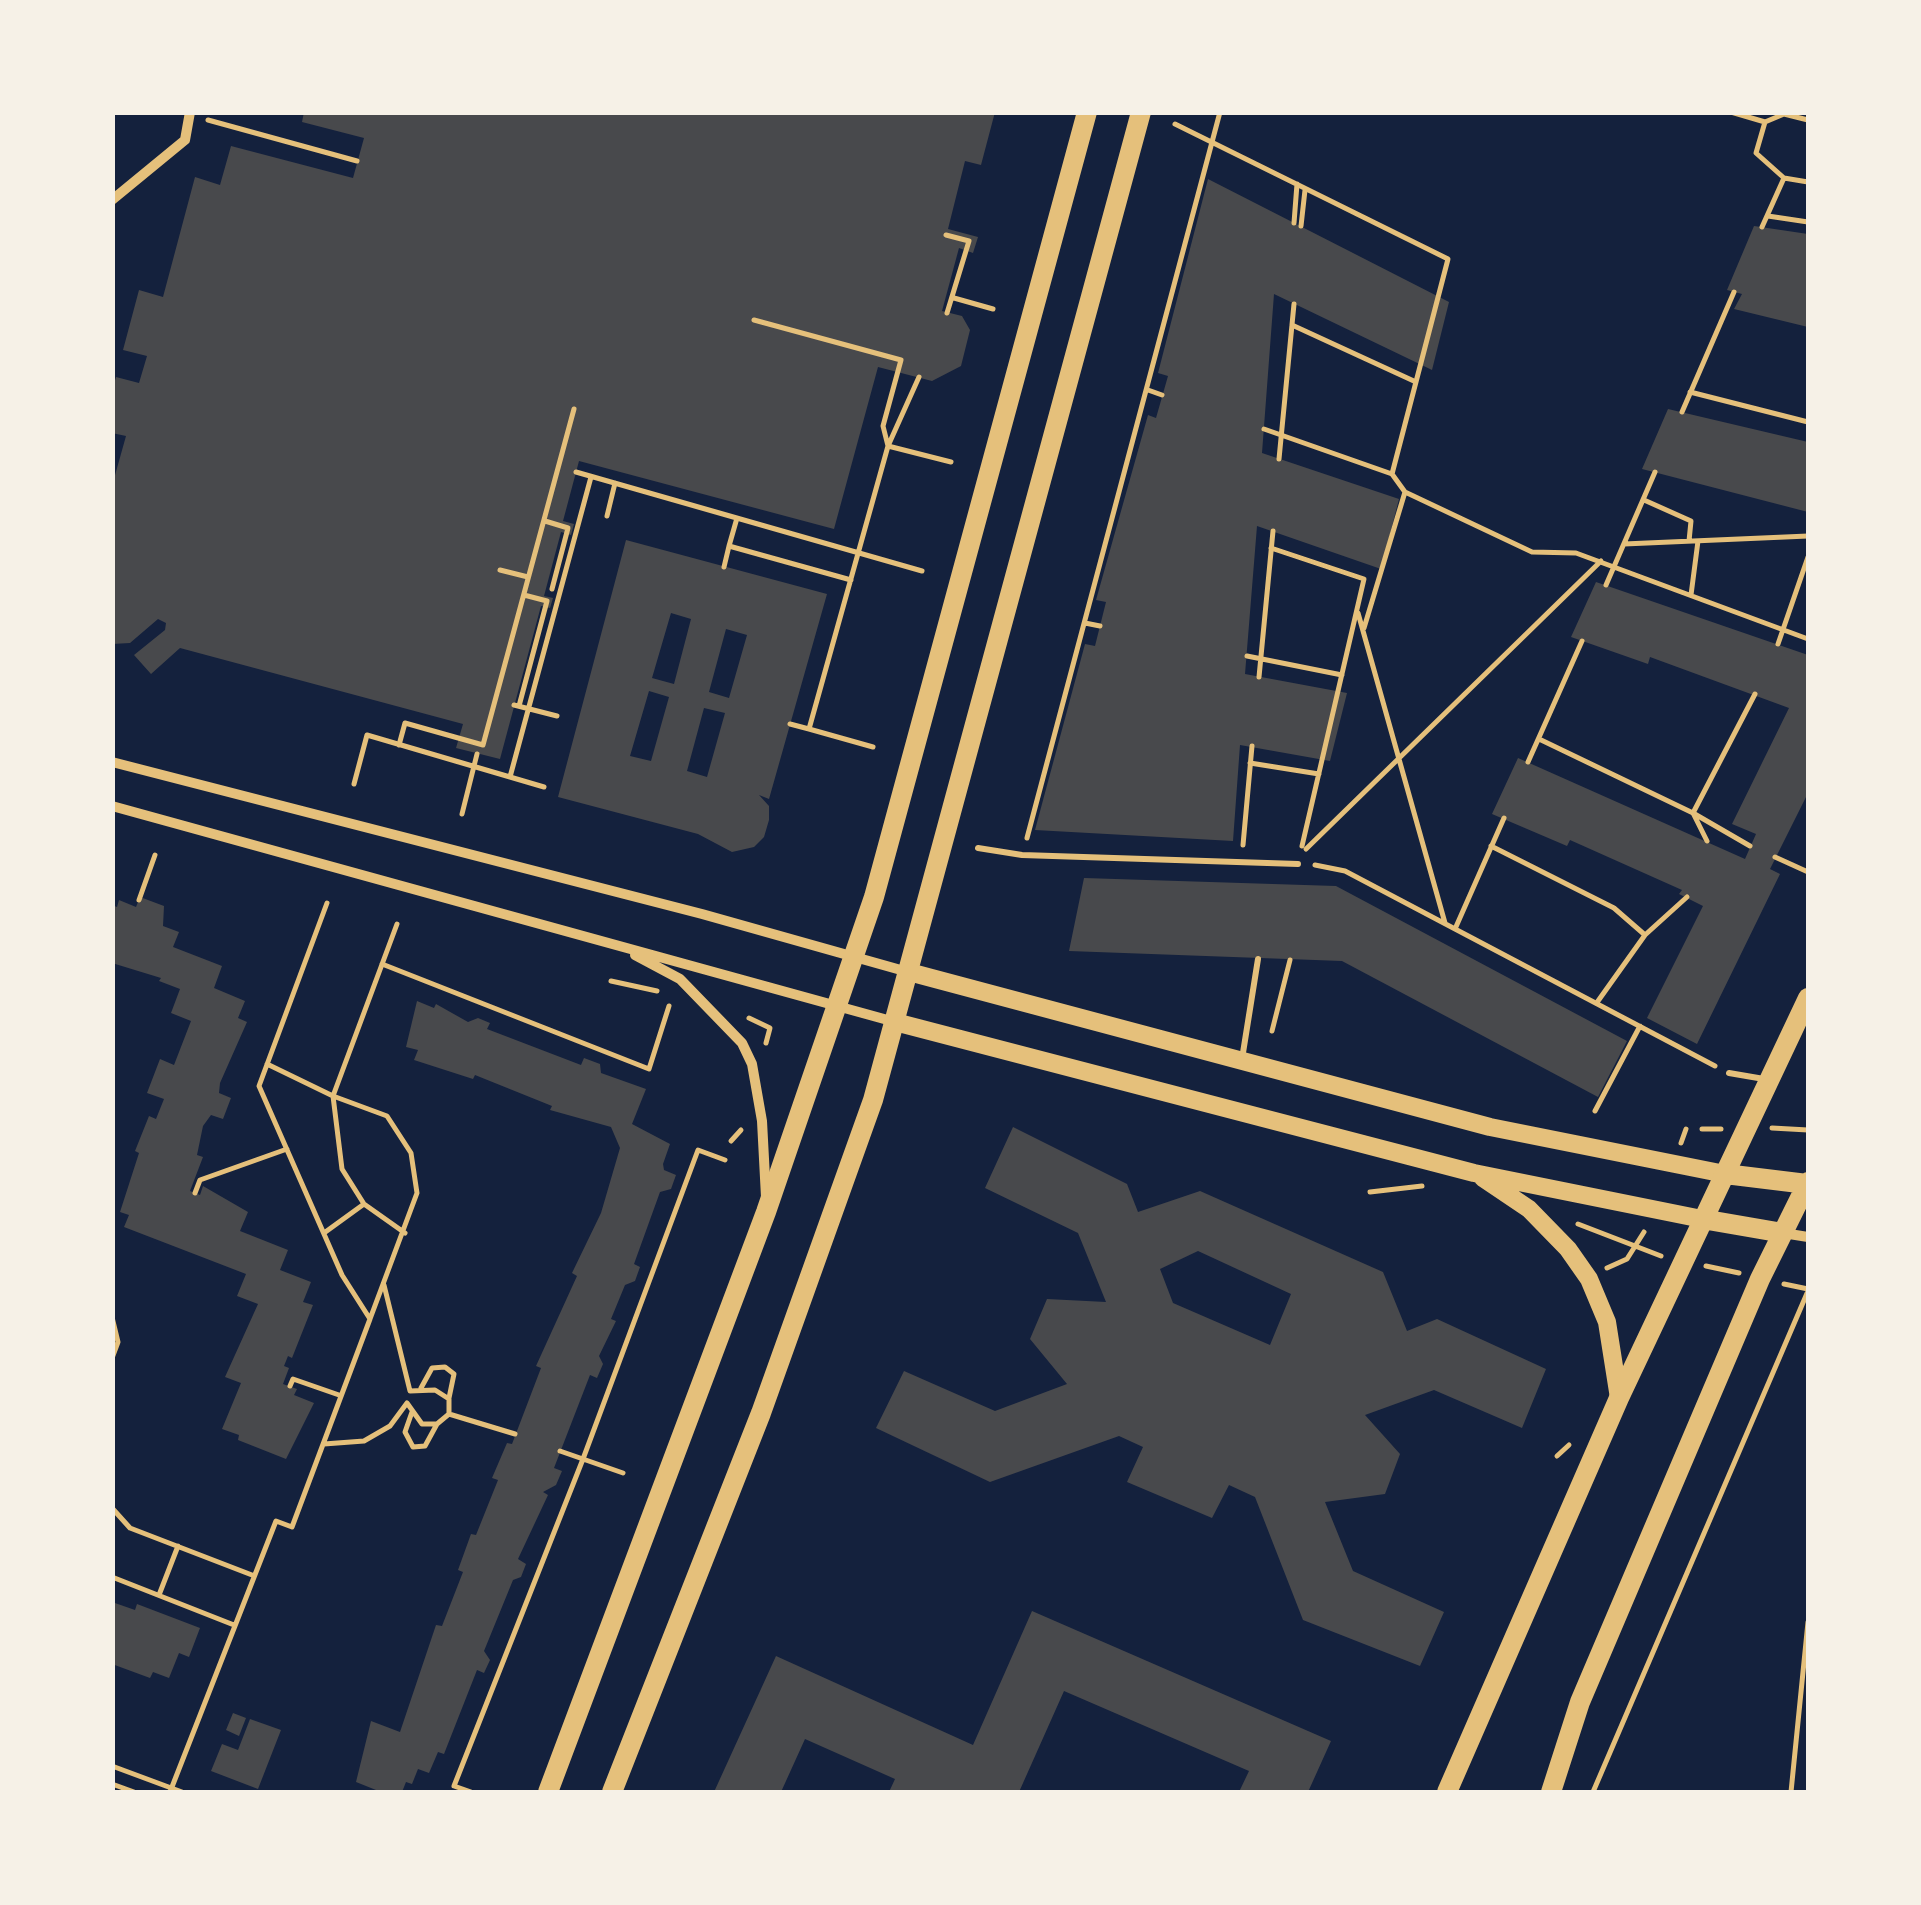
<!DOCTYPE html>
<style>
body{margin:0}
#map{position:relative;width:1921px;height:1905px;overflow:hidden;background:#14213d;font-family:"Nunito Sans",sans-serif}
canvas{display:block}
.frame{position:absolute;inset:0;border:115px solid #f6f1e7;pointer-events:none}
</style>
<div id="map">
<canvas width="1921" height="1905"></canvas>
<div class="frame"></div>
</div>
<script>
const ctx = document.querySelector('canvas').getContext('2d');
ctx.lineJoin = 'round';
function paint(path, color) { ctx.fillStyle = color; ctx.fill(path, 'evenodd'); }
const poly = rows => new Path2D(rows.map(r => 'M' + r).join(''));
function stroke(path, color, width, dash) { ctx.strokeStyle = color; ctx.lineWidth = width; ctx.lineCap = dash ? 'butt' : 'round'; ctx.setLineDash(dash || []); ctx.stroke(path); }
const building = poly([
 [304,112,995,112,981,165,965,161,948,229,978,237,973,253,959,248,942,311,962,316,970,330,961,366,932,381,878,367,834,529,579,461,563,521,574,524,571,535,561,532,544,596,553,598,550,608,541,606,500,759,456,748,463,724,180,648,151,674,134,655,165,630,166,623,158,619,130,643,112,644,112,486,126,436,112,433,112,390,116,377,139,383,147,356,123,350,139,290,163,297,195,177,220,185,231,146,353,178,364,138,302,122],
 [1208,179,1449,302,1432,370,1274,294,1262,453,1399,499,1381,569,1257,526,1245,674,1347,693,1330,761,1240,745,1233,841,1035,830,1085,644,1095,646,1106,602,1096,600,1148,415,1156,418,1168,376,1158,373],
 [1754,226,1808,234,1808,327,1734,309,1742,294,1727,290],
 [1668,409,1808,442,1808,512,1642,469],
 [626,540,827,594,769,799,759,795,769,806,769,820,764,837,754,847,732,852,698,834,558,797],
 [671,613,691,619,674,684,652,678],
 [726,629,747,635,729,698,709,692],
 [649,691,669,697,651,761,630,756],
 [704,708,725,713,707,777,687,771],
 [1596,582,1808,655,1808,793,1770,869,1780,874,1697,1044,1647,1018,1703,906,1679,894,1682,890,1570,840,1567,846,1492,814,1518,758,1745,859,1756,834,1732,824,1789,708,1650,657,1648,664,1571,637],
 [1084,878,1336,886,1627,1041,1598,1097,1342,961,1069,951],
 [140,897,164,906,163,926,179,932,173,947,222,966,214,988,245,1001,238,1018,247,1022,220,1083,219,1093,231,1098,223,1119,211,1115,203,1126,197,1155,203,1157,190,1191,200,1195,203,1186,248,1212,240,1231,288,1250,280,1270,311,1282,303,1302,313,1305,292,1358,288,1356,284,1366,289,1368,283,1384,297,1389,294,1395,314,1403,286,1459,238,1440,239,1435,222,1429,241,1383,225,1377,258,1304,237,1296,246,1274,124,1227,129,1215,120,1212,139,1153,135,1151,149,1116,156,1119,164,1099,147,1093,160,1059,174,1065,191,1021,171,1013,180,989,159,981,161,978,112,963,112,905,117,907,119,900,136,907],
 [417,1001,434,1008,436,1004,468,1022,478,1018,490,1023,487,1029,581,1065,584,1058,600,1064,601,1073,646,1089,632,1124,670,1144,663,1164,664,1170,676,1175,671,1189,660,1192,634,1264,640,1267,635,1281,625,1285,611,1319,616,1321,599,1356,603,1364,597,1378,590,1375,554,1468,562,1471,556,1485,543,1492,548,1495,518,1559,526,1564,521,1577,513,1580,484,1651,490,1660,484,1673,477,1670,444,1754,438,1752,429,1773,418,1769,412,1784,406,1782,402,1792,381,1792,356,1782,371,1721,400,1732,436,1625,442,1626,463,1572,458,1570,471,1534,476,1535,498,1480,492,1478,507,1443,512,1444,541,1368,536,1366,577,1276,572,1273,601,1213,620,1148,611,1127,550,1110,552,1106,475,1075,473,1079,414,1060,418,1050,406,1047],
 [1013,1127,1127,1184,1138,1212,1200,1191,1383,1272,1407,1331,1437,1319,1546,1369,1522,1428,1434,1390,1365,1415,1400,1454,1385,1494,1325,1502,1353,1571,1444,1612,1420,1666,1303,1620,1255,1497,1229,1485,1212,1518,1127,1482,1143,1447,1119,1436,990,1482,876,1428,904,1371,995,1411,1067,1384,1030,1339,1047,1299,1106,1302,1078,1233,985,1188],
 [1198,1251,1291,1294,1270,1345,1173,1303,1160,1269],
 [112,1602,135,1610,137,1604,200,1628,189,1657,179,1653,169,1678,153,1672,150,1678,112,1664],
 [1032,1611,1331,1741,1308,1792,1239,1792,1249,1771,1064,1691,1019,1792,889,1792,895,1779,805,1739,781,1792,714,1792,776,1656,973,1745],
 [233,1713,246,1718,239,1736,226,1730],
 [250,1719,281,1730,258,1789,211,1771,222,1744,238,1750]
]);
const path = poly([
 [1731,112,1765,122,1784,114,1808,120],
 [208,120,357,161],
 [1765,122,1756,153,1784,178,1808,182],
 [1175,124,1448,259,1392,474],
 [1768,216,1808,222],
 [1294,223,1297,184],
 [1301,226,1305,190],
 [1762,227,1784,178],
 [946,235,969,241,947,313],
 [954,298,993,309],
 [754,320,901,360,883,426,888,446,951,462],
 [1292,325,1416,382],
 [1148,390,1162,395],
 [1690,392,1808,422],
 [1682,412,1734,292],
 [1264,429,1392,474,1405,492,1532,552,1576,553,1808,639],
 [1279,459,1294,304],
 [576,472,922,571],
 [1644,500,1691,521,1689,541],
 [607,516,615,483],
 [545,521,568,528,552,589],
 [1624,544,1808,536],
 [729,546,737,518],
 [1271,548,1364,579,1302,846],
 [724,567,729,546,851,580],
 [500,570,528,577],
 [1606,585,1655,472],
 [1691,595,1698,541],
 [1358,613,1445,923],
 [1085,623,1100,626],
 [1364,628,1405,492],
 [1778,644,1808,557],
 [1247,656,1342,675],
 [1259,677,1273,531],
 [514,705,557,716],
 [519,706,547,601,524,595],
 [790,724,809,729],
 [1539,739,1693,813,1750,846],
 [399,745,405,723,483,745,574,409],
 [873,747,809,729,888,446,919,377],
 [1528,762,1582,641],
 [1250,763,1319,774],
 [510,777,591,477],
 [354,784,367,735,544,787],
 [462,814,477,754],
 [1027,838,1220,112],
 [1707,841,1693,813,1755,694],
 [1243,845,1252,746],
 [1491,846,1614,908,1645,935],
 [1306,849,1601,561],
 [1775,857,1808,872],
 [1315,865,1345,871,1715,1066],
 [139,900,155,855],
 [1455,929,1504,818],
 [382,964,649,1069,669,1006],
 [611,981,657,991],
 [1598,1001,1645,935,1687,897],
 [749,1018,770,1028,766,1043],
 [1272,1031,1290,960],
 [267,1064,333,1096,397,924],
 [1595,1111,1640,1026],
 [1772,1128,1808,1130],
 [1702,1129,1721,1129],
 [731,1141,741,1130],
 [1681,1143,1686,1129],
 [1370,1192,1422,1186],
 [195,1193,200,1180,287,1149],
 [364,1204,405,1233],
 [1578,1224,1661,1256],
 [324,1233,364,1204,342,1169,333,1096,387,1116,411,1153,417,1193,370,1319],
 [1706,1266,1739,1273],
 [1607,1268,1627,1259,1644,1232],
 [1784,1284,1808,1289],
 [384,1285,410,1391,435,1390,449,1399,449,1414,515,1434],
 [112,1317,118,1342,112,1358],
 [290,1386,293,1379,339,1395],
 [421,1388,432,1368,445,1367,454,1374,449,1398],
 [412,1412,405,1432,413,1447,425,1446,437,1424],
 [324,1444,364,1441,390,1426,407,1403,422,1424,437,1424,449,1414],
 [560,1451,623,1473],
 [1557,1456,1569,1445],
 [112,1508,130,1528,252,1575],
 [112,1577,234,1625],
 [159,1595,178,1546],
 [112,1766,182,1792],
 [112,1784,134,1792],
 [170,1792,276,1521,292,1527,370,1319,342,1275,259,1086,327,903],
 [471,1792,454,1786,583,1459,698,1150,725,1160],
 [1593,1792,1808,1291],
 [1791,1792,1808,1622]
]);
const service = poly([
 [978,848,1022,855,1298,864],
 [1242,1059,1258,959],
 [1729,1073,1764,1079]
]);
const minor = poly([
 [112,200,185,140,190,112],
 [112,762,702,914,908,972],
 [112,806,895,1022],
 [635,955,680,979,742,1043,752,1064,762,1121,766,1197],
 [1783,1233,1808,1237]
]);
const tertiary = poly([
 [909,972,1490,1127,1725,1174],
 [895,1022,1474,1173,1702,1219],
 [1483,1178,1529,1209,1568,1249,1589,1279,1607,1322,1619,1398]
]);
const secondary = poly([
 [1725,1174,1807,1184],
 [1702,1219,1783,1233],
 [548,1792,766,1212,874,897,1087,112],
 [612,1792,761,1413,873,1100,1141,112],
 [1447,1792,1619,1398,1808,998],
 [1551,1792,1580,1702,1760,1279,1808,1182]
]);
paint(building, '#48494c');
stroke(path, '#e5c07b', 5);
stroke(service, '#e5c07b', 6);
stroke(minor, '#e5c07b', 10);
stroke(tertiary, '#e5c07b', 18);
stroke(secondary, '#e5c07b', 20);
</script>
